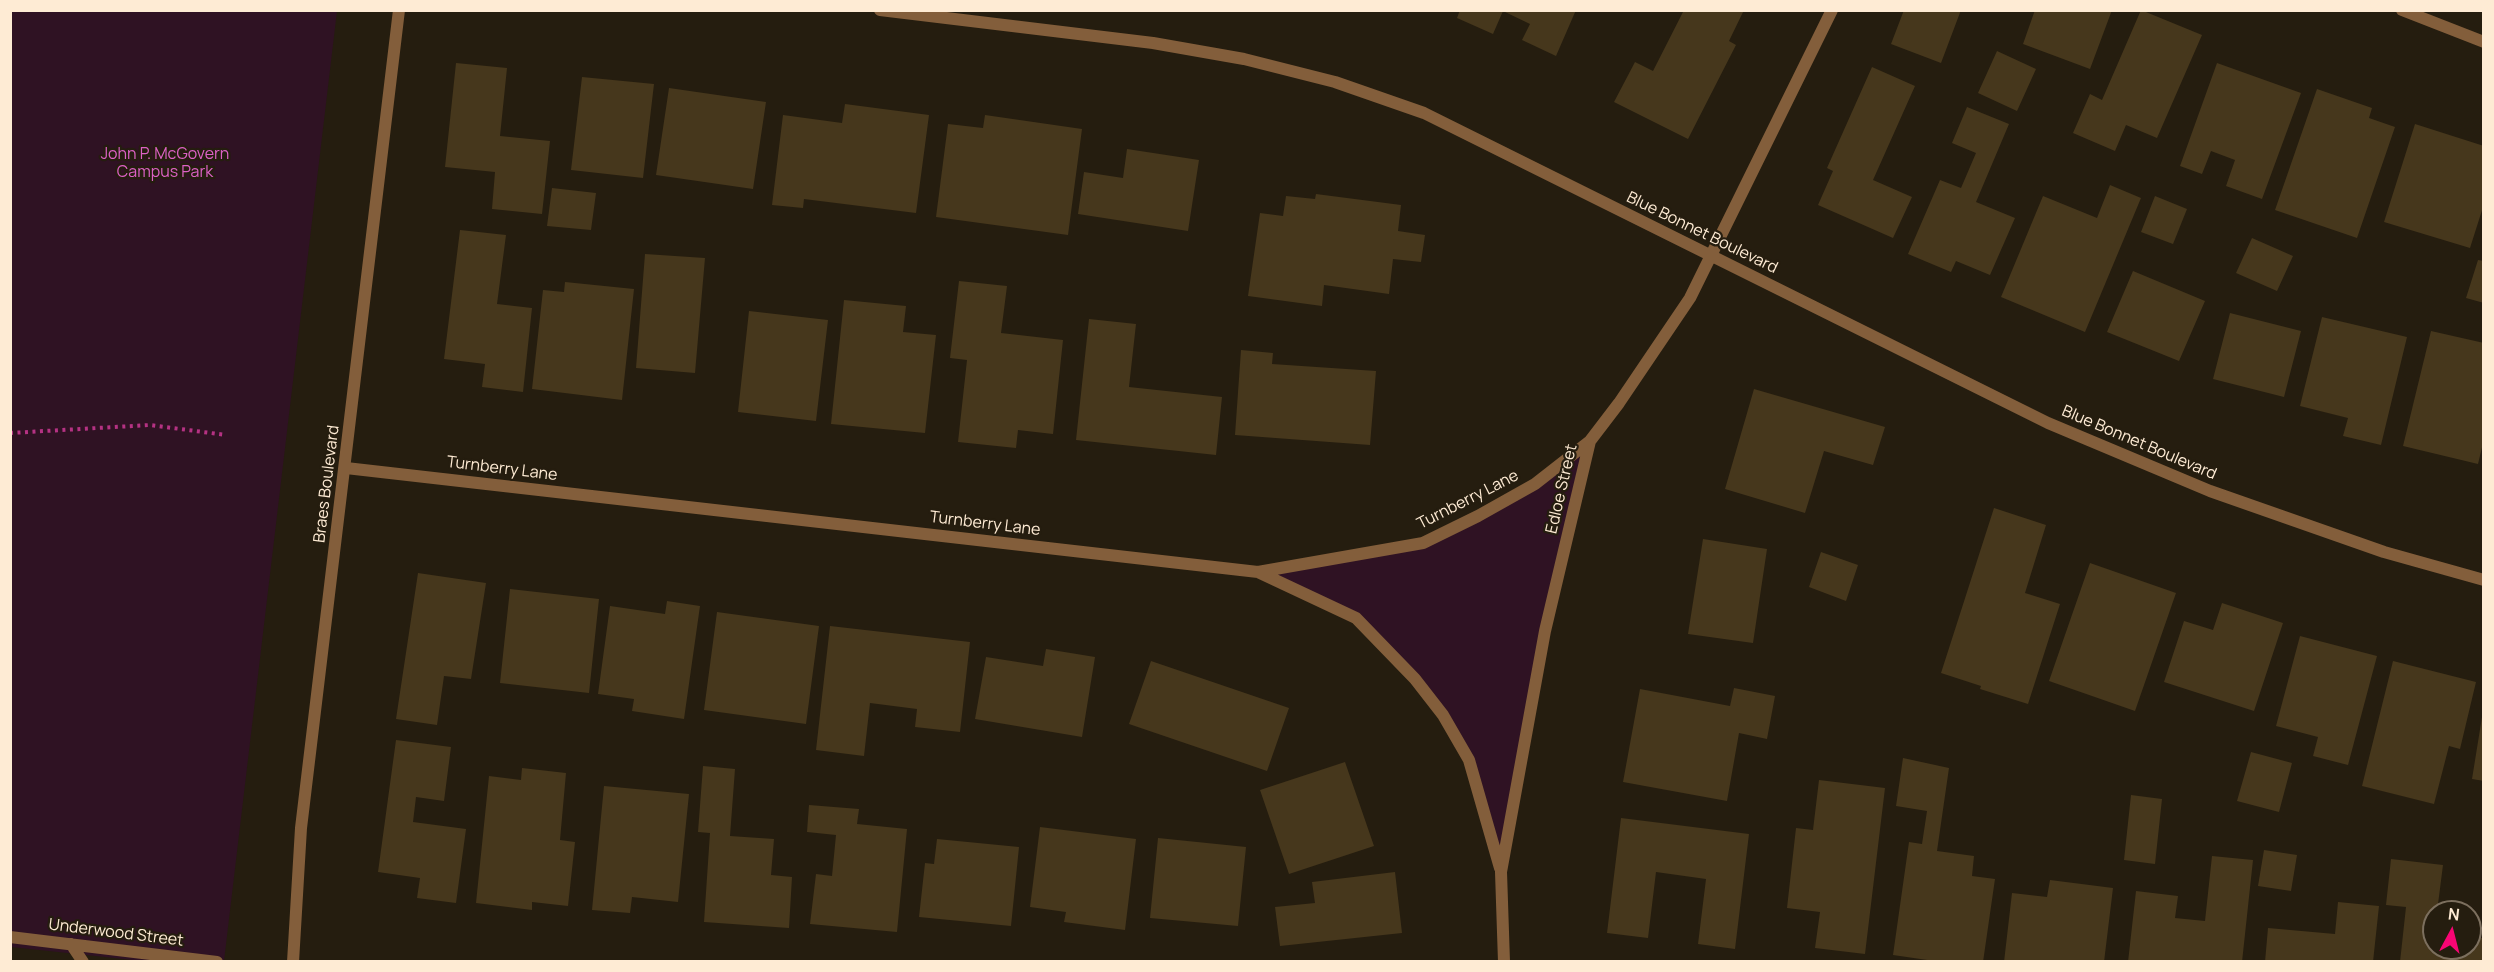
<!DOCTYPE html>
<style>
body{margin:0}
#map{position:relative;width:2494px;height:972px;overflow:hidden;background:#251d0f;font-family:Manrope,sans-serif}
canvas{display:block}
.frame{position:absolute;inset:0;border:12px solid #feebd4;pointer-events:none}
.north{position:absolute;left:2422px;top:900px;width:60px;height:60px;box-sizing:border-box;background:#251d0f;border:2px solid #7c6f5e;border-radius:50%;rotate:7deg;font-size:16px;font-weight:700;line-height:24px;text-align:center;color:#feebd4}
.north::after{content:'';display:block;margin:auto;width:21px;height:27px;background:#f90575;clip-path:polygon(50% 0,100% 100%,50% 72%,0 100%)}
</style>
<div id="map">
<canvas width="2494" height="972"></canvas>
<div class="frame"></div>
<div class="north">N</div>
</div>
<script>
const ctx = document.querySelector('canvas').getContext('2d');
ctx.lineJoin = 'round';
function paint(path, color) { ctx.fillStyle = color; ctx.fill(path, 'evenodd'); }
const poly = rows => new Path2D(rows.map(r => 'M' + r).join(''));
function stroke(path, color, width, dash) { ctx.strokeStyle = color; ctx.lineWidth = width; ctx.lineCap = dash ? 'butt' : 'round'; ctx.setLineDash(dash || []); ctx.stroke(path); }
function write(font, color, halo, rows, align = 'center') {
  ctx.font = font + ' Manrope,sans-serif'; ctx.lineWidth = 4.5; ctx.setLineDash([]); ctx.textBaseline = 'middle'; ctx.strokeStyle = halo; ctx.fillStyle = color; for (const [text, x, y, turn = 0] of rows) {
    ctx.save(); ctx.translate(x, y); ctx.rotate((+turn || 0) * Math.PI / 180); ctx.textAlign = isNaN(turn) ? turn : align; if (halo) ctx.strokeText(text, 0, 0); ctx.fillText(text, 0, 0); ctx.restore();
  }
}
const green = poly([
 [10,11,337,11,224,961,142,961,11,947],
 [1590,441,1501,872,1469,760,1443,715,1356,618,1258,572,1423,543,1478,516]
]);
const building = poly([
 [1460,10,1576,10,1556,56,1522,40,1530,24,1503,11,1493,34,1457,18],
 [1684,10,1744,10,1729,41,1736,45,1688,139,1614,102,1635,62,1653,71],
 [1904,10,1961,10,1941,63,1891,44],
 [2035,10,2112,10,2090,69,2023,44],
 [2141,10,2202,35,2157,138,2126,125,2115,151,2073,133,2090,94,2102,100],
 [1997,51,2036,69,2017,111,1978,93],
 [456,63,507,68,500,136,550,141,542,214,492,209,495,172,445,167],
 [2217,63,2301,93,2262,199,2226,186,2235,160,2211,151,2202,174,2180,166],
 [1872,67,1915,86,1873,180,1912,197,1893,238,1818,205,1833,171,1827,168],
 [582,77,654,84,643,178,571,170],
 [669,88,766,102,753,189,656,175],
 [2317,89,2372,108,2369,118,2395,127,2357,238,2275,210],
 [845,104,929,115,916,213,804,199,803,208,772,205,783,115,842,123],
 [1967,107,2009,124,1976,202,2015,218,1990,275,1956,261,1951,272,1908,254,1940,180,1961,188,1976,153,1952,143],
 [985,115,1082,129,1068,235,936,217,948,124,983,128],
 [2415,124,2484,146,2484,204,2470,248,2384,222],
 [1127,149,1199,160,1188,231,1078,214,1084,172,1123,178],
 [2110,185,2141,198,2085,332,2001,297,2043,196,2097,218],
 [552,188,596,193,591,230,547,226],
 [1316,194,1401,205,1398,231,1425,235,1421,262,1393,259,1389,294,1324,285,1322,306,1248,296,1260,213,1283,216,1286,196,1315,199],
 [2155,196,2187,209,2173,244,2141,232],
 [460,230,506,235,497,304,532,308,523,392,482,387,485,364,444,359],
 [2252,238,2293,256,2277,291,2236,273],
 [645,254,705,258,695,373,636,368],
 [2478,260,2484,261,2484,303,2466,298],
 [2133,271,2205,301,2179,361,2107,332],
 [959,281,1007,286,1001,333,1063,340,1053,434,1018,430,1016,448,958,442,967,360,950,358],
 [565,282,634,289,622,400,532,389,543,290,564,292],
 [844,300,906,306,903,332,936,335,925,433,831,424],
 [749,311,828,320,816,421,738,412],
 [2230,313,2301,331,2284,397,2213,379],
 [2322,317,2407,337,2381,445,2343,436,2348,418,2300,406],
 [1089,319,1136,324,1129,387,1222,397,1216,455,1076,440],
 [2431,331,2484,343,2484,439,2478,464,2403,446],
 [1241,350,1273,353,1272,364,1376,371,1370,445,1235,435],
 [1754,389,1885,427,1873,465,1824,451,1805,513,1725,489],
 [1994,508,2046,525,2025,593,2060,604,2028,704,1980,689,1981,686,1941,673],
 [1703,539,1767,549,1753,643,1688,634],
 [1821,552,1858,565,1846,601,1809,587],
 [2090,563,2176,593,2135,711,2049,681],
 [418,573,486,583,471,679,444,676,437,725,396,719],
 [510,589,599,599,589,693,500,683],
 [667,601,700,606,684,719,632,711,634,699,598,694,610,606,665,614],
 [2222,603,2283,623,2254,711,2164,682,2184,621,2213,630],
 [717,612,819,626,806,724,704,710],
 [830,626,970,642,960,732,915,727,917,709,870,703,864,756,816,750],
 [2300,636,2377,656,2348,765,2313,756,2318,737,2276,726],
 [1046,649,1095,657,1082,737,975,719,986,657,1043,666],
 [1151,661,1289,708,1267,771,1129,724],
 [2393,661,2476,682,2460,749,2449,746,2434,804,2362,786],
 [1734,688,1775,696,1767,739,1739,733,1727,801,1623,782,1640,689,1730,706],
 [2482,717,2484,717,2484,781,2472,779],
 [396,740,451,747,444,801,416,797,413,822,466,829,456,903,417,898,420,878,378,872],
 [2251,752,2292,763,2279,812,2237,801],
 [1903,758,1949,768,1937,851,1974,856,1972,876,1995,879,1983,962,1941,962,1893,955,1909,842,1922,844,1927,811,1896,806],
 [1345,762,1374,846,1289,874,1260,790],
 [703,766,735,769,730,836,774,839,771,875,792,877,789,928,704,922,710,833,698,832],
 [522,768,566,773,560,840,575,842,568,906,532,902,532,910,476,903,489,776,521,780],
 [1819,780,1885,788,1865,954,1815,948,1820,912,1787,908,1796,828,1813,830],
 [604,786,689,794,678,902,632,897,630,913,592,910],
 [2131,795,2162,799,2155,864,2124,860],
 [809,805,859,809,857,824,907,829,897,932,810,924,816,874,832,876,836,835,807,832],
 [1621,818,1749,834,1735,949,1698,944,1706,879,1656,872,1648,938,1607,933],
 [1040,827,1136,839,1125,930,1064,922,1066,912,1030,907],
 [1158,838,1246,847,1238,926,1150,918],
 [937,839,1019,847,1011,926,919,917,925,863,934,864],
 [2264,850,2297,855,2291,891,2258,886],
 [2212,856,2253,860,2242,962,2128,962,2136,891,2178,896,2175,918,2205,921],
 [2391,859,2443,865,2437,912,2434,912,2434,948,2470,948,2470,937,2484,938,2484,962,2400,962,2406,907,2386,905],
 [1395,872,1402,933,1280,946,1275,907,1315,903,1312,882],
 [2050,880,2113,888,2104,962,2004,962,2012,893,2047,897],
 [2338,902,2379,906,2373,962,2265,962,2268,928,2335,934]
]);
const path = poly([
 [10,433,150,425,226,435]
]);
const service = poly([
 [10,937,217,962],
 [71,944,83,962]
]);
const minor = poly([
 [880,10,1153,43,1244,59,1335,82,1424,113,2048,423,2210,491,2384,552,2484,580],
 [2402,10,2484,42],
 [346,468,1258,572,1423,543,1478,516,1535,484,1590,441],
 [1258,572,1356,618,1415,679,1443,715,1469,760,1500,868],
 [1504,962,1501,872,1545,631,1590,441,1619,403,1690,298,1832,10]
]);
const tertiary = poly([
 [293,962,301,828,399,10]
]);
const parkNames = [
 ["John P. McGovern",165,155],
 ["Campus Park",165,173]
];
const streetNames = [
 ["Blue Bonnet Boulevard",1702,233,26],
 ["Blue Bonnet Boulevard",2139,443,23],
 ["Turnberry Lane",502,469,7],
 ["Braes Boulevard",327,484,-83],
 ["Edloe Street",1562,489,-77],
 ["Turnberry Lane",1468,500,-27],
 ["Turnberry Lane",985,524,7],
 ["Underwood Street",116,933,7]
];
paint(green, '#2f1223');
paint(building, '#46371c');
stroke(path, '#b53283', 4, [3, 4.5]);
stroke(service, '#835e3b', 12);
stroke(minor, '#835e3b', 12);
stroke(tertiary, '#835e3b', 12);
write('16px', '#dd61c6', '#251d0f', parkNames);
write('16px', '#feebd4', '#251d0f', streetNames);
</script>
